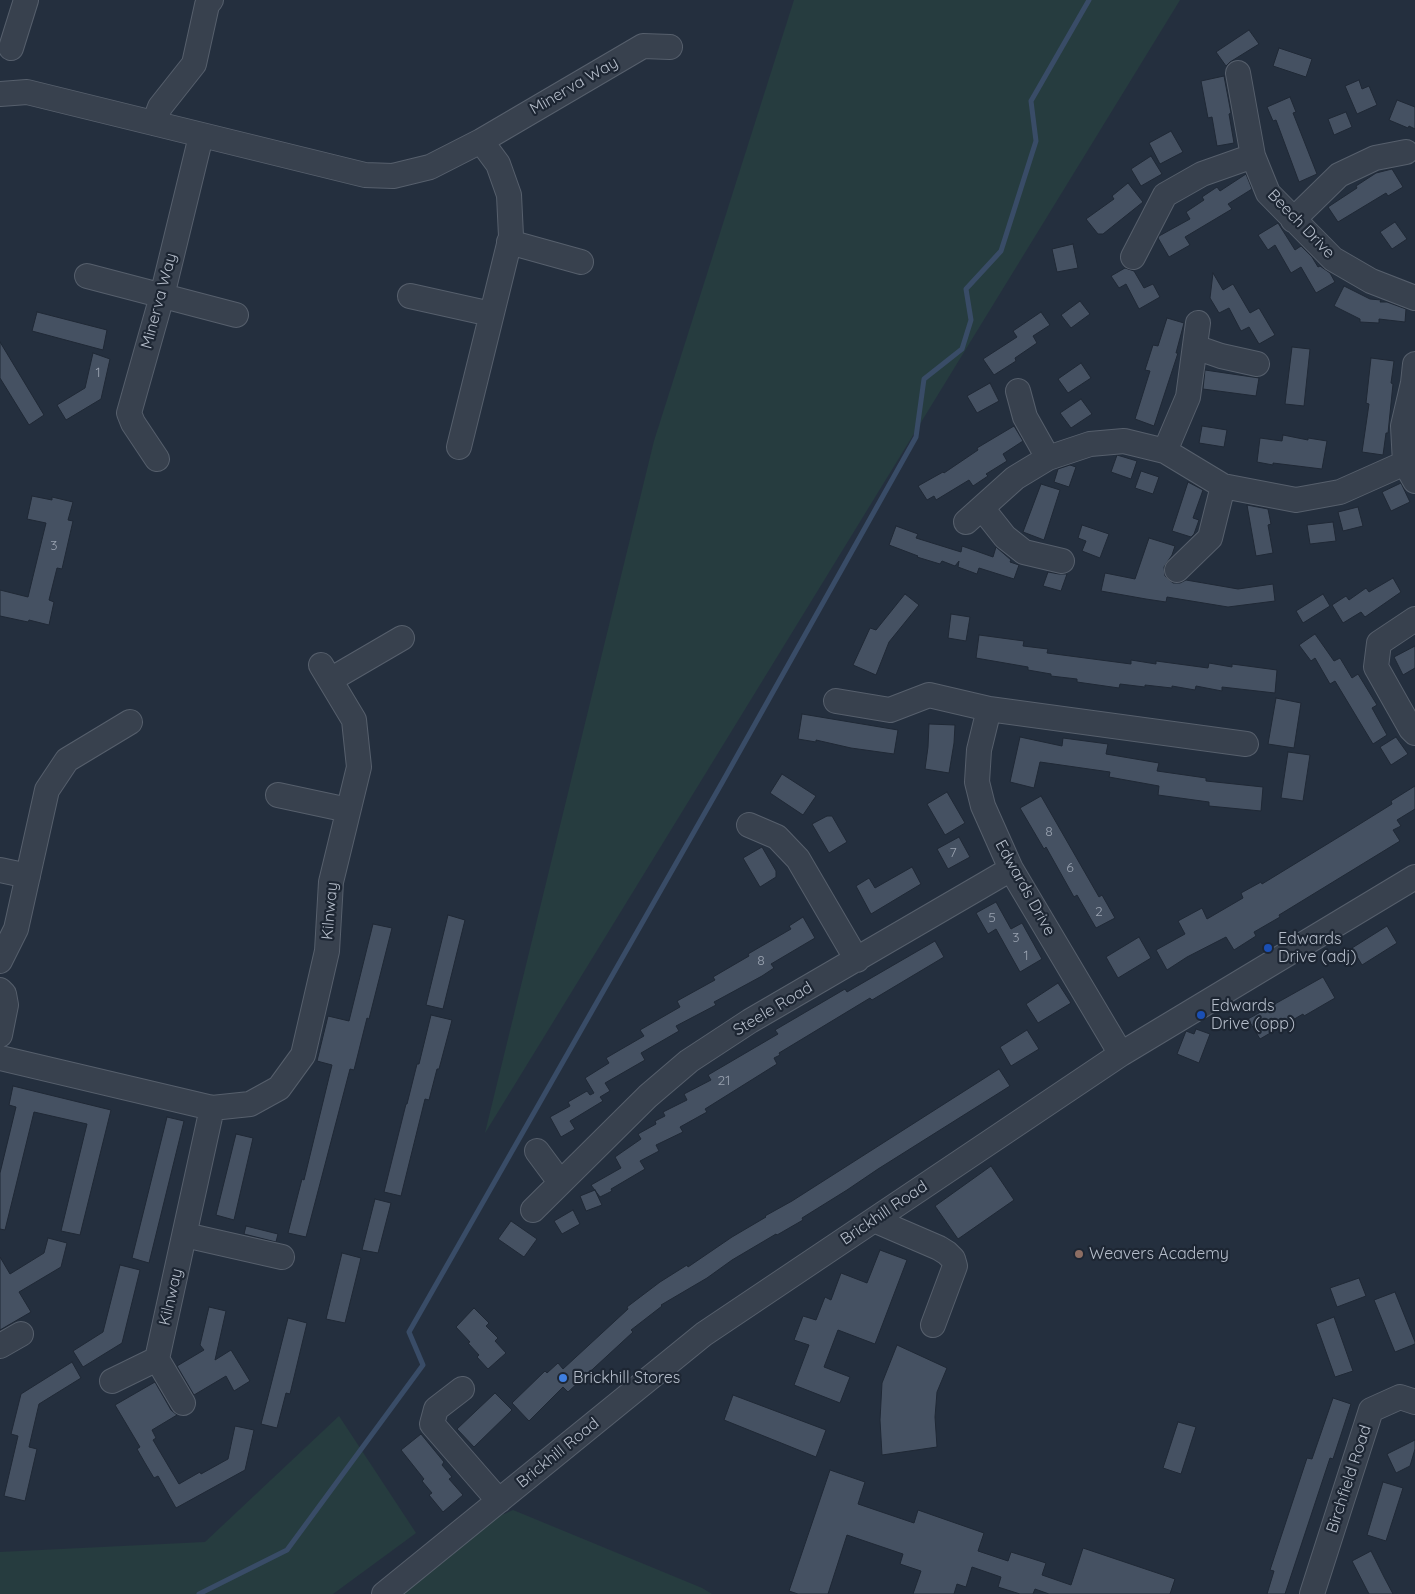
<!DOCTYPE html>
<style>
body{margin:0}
canvas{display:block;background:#242f3e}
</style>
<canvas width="1415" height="1594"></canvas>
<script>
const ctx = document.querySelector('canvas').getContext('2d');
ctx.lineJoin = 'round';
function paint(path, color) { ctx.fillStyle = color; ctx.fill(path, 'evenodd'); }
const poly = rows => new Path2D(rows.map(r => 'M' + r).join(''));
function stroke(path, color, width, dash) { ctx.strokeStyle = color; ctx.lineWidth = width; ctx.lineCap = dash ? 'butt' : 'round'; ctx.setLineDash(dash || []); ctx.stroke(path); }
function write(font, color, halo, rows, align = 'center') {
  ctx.font = font + ' Quicksand,sans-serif'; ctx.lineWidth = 4.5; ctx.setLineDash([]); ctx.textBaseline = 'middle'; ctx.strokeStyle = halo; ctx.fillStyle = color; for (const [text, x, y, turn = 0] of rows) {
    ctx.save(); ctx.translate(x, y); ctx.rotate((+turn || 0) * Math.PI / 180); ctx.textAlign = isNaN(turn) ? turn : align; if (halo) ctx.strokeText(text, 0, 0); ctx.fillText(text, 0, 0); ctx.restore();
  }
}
const green = poly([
 [794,0,1180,0,485,1133,654,441],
 [339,1416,416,1533,333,1594,0,1594,0,1552,205,1542],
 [513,1510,702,1588,712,1594,398,1594,493,1519]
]);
const stream = poly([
 [199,1594,287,1550,423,1365,409,1332,723,781,916,437,924,379,962,349,971,320,966,289,1001,251,1036,141,1031,101,1089,0]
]);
const building = poly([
 [1249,30,1259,44,1230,62,1226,66,1216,52,1249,30],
 [1279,48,1312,59,1306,77,1273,66,1279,48],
 [1224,76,1231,113,1229,114,1234,143,1217,146,1212,117,1208,118,1201,81,1224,76],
 [1359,80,1362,89,1369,86,1377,105,1357,114,1345,86,1359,80],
 [1290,97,1296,112,1293,113,1317,174,1299,182,1276,120,1273,121,1267,107,1290,97],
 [1397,100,1415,107,1415,129,1409,126,1408,128,1389,120,1397,100],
 [1346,112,1352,127,1334,135,1328,119,1346,112],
 [1171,131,1183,152,1160,164,1149,143,1171,131],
 [1151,156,1162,174,1141,186,1131,169,1151,156],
 [1392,169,1403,187,1388,196,1386,193,1338,222,1328,207,1357,188,1356,186,1376,173,1392,169],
 [1246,174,1252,189,1228,204,1232,209,1185,237,1190,245,1169,257,1158,238,1159,236,1190,219,1186,212,1204,200,1202,197,1217,187,1220,191,1246,174],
 [1128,183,1143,202,1103,234,1098,234,1086,219,1114,199,1112,196,1128,183],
 [1395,222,1407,239,1392,249,1380,232,1395,222],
 [1278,223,1295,250,1301,246,1312,257,1318,267,1320,266,1330,273,1335,282,1316,293,1301,267,1291,273,1275,245,1268,250,1258,235,1278,223],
 [1073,244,1078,268,1057,272,1052,249,1073,244],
 [1125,268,1134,271,1144,288,1153,284,1160,297,1139,309,1126,284,1119,288,1111,276,1125,268],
 [1213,273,1223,290,1233,284,1250,313,1259,308,1275,335,1259,344,1249,327,1241,331,1229,308,1219,313,1210,298,1213,273],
 [1344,286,1370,299,1381,300,1380,302,1387,302,1406,309,1405,322,1379,319,1379,323,1360,322,1360,319,1334,306,1344,286],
 [1080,301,1090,314,1071,328,1061,315,1080,301],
 [37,312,107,330,103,350,32,331,37,312],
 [1041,312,1050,325,1033,336,1037,343,1015,358,1016,361,994,375,983,359,1017,337,1013,331,1041,312],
 [1167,318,1184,323,1176,353,1178,353,1154,426,1135,419,1150,371,1145,370,1153,345,1158,346,1167,318],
 [0,342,44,415,29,425,0,378,0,342],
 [1292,347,1310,349,1304,406,1285,404,1292,347],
 [93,353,110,359,101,399,66,420,57,405,85,388,93,353],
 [1371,358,1394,361,1391,383,1393,384,1388,433,1386,433,1383,455,1362,452,1369,404,1366,403,1371,358],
 [1081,363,1091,378,1068,393,1058,379,1081,363],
 [1205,370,1259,378,1256,396,1203,389,1205,370],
 [990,383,999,401,977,413,967,396,990,383],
 [1081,399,1092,414,1071,428,1060,413,1081,399],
 [1014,426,1023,441,1003,454,1007,461,986,474,988,476,973,486,969,480,936,500,934,496,927,500,918,486,943,472,944,473,978,450,977,448,1014,426],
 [1202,426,1227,430,1224,447,1199,443,1202,426],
 [1283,435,1308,440,1308,438,1327,441,1322,469,1273,463,1273,465,1257,462,1260,438,1282,441,1283,435],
 [1117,455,1137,461,1131,479,1111,472,1117,455],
 [1070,465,1076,467,1069,487,1054,482,1058,469,1070,465],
 [1141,471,1159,477,1153,494,1135,488,1141,471],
 [1188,482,1203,490,1193,518,1199,520,1194,534,1191,537,1172,531,1188,482],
 [1401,483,1410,502,1391,511,1382,492,1401,483],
 [1041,484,1060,490,1044,540,1023,532,1041,484],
 [32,496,52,500,52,497,73,502,68,520,73,521,62,569,57,568,49,600,54,602,49,625,29,620,28,622,0,616,0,590,28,597,46,523,27,519,32,496],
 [1247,505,1268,509,1271,524,1268,525,1273,553,1256,556,1247,505],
 [1358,507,1363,526,1343,531,1338,512,1358,507],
 [1333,522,1336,541,1310,544,1307,525,1333,522],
 [1082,525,1109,534,1100,558,1082,551,1086,541,1078,538,1082,525],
 [896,526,918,534,916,538,961,552,962,546,993,557,996,547,1011,560,1010,562,1019,565,1014,579,979,568,977,574,958,567,959,561,955,566,942,561,940,564,917,557,918,556,889,545,896,526],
 [1149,538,1175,546,1172,555,1164,567,1165,576,1173,583,1180,583,1186,580,1238,589,1273,584,1275,601,1228,607,1167,597,1166,602,1146,599,1101,591,1105,573,1135,579,1149,538],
 [1048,572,1059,574,1067,574,1061,591,1043,586,1048,572],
 [1393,578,1401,592,1365,617,1361,612,1343,623,1332,605,1346,596,1349,600,1366,588,1369,592,1393,578],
 [905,594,919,605,889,642,876,675,853,665,870,628,876,630,905,594],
 [1323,594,1330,606,1303,623,1296,611,1323,594],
 [951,614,970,617,966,641,948,638,951,614],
 [1315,634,1334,661,1340,658,1352,678,1358,674,1377,705,1372,708,1387,735,1373,744,1335,681,1330,684,1315,658,1311,661,1299,645,1315,634],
 [979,635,1024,641,1023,646,1048,649,1047,653,1131,664,1131,660,1156,664,1156,661,1208,668,1209,663,1232,667,1232,664,1277,670,1275,693,1222,687,1222,691,1196,686,1195,690,1172,686,1172,688,1145,685,1145,687,1120,684,1119,688,1077,682,1077,679,1051,676,1051,674,1028,670,1028,667,976,658,979,635],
 [1415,646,1415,668,1403,675,1394,657,1415,646],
 [1276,698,1301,703,1294,748,1268,744,1276,698],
 [802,714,898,730,894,754,851,748,816,740,816,742,798,739,802,714],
 [929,724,955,725,954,743,949,773,925,769,928,747,929,724],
 [1020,737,1062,746,1063,738,1108,744,1106,754,1159,763,1157,771,1206,778,1206,781,1263,787,1261,811,1209,806,1209,802,1158,795,1159,786,1109,777,1110,772,1040,762,1034,788,1010,782,1020,737],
 [1396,737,1408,754,1391,765,1380,747,1396,737],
 [1288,752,1310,755,1303,801,1281,798,1288,752],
 [782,774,816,796,803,815,770,793,782,774],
 [1415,786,1415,809,1397,820,1401,826,1393,830,1400,841,1279,915,1280,917,1254,932,1256,936,1234,950,1226,937,1187,957,1167,970,1156,950,1185,934,1178,921,1202,908,1207,919,1243,898,1241,893,1261,882,1262,884,1347,832,1392,804,1391,801,1415,786],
 [947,792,965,823,945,835,927,804,947,792],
 [1041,796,1099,897,1102,895,1115,918,1096,928,1077,895,1074,897,1046,847,1044,849,1020,808,1041,796],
 [827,816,832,816,847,842,829,853,812,824,827,816],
 [959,837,970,857,948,869,937,849,959,837],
 [762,847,776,871,776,877,760,887,743,858,762,847],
 [912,867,921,884,871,914,856,886,869,878,875,888,912,867],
 [996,902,1011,929,1022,923,1042,959,1020,972,996,929,988,934,976,913,996,902],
 [448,915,465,920,443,1009,426,1005,448,915],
 [803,917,815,938,771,964,774,968,762,976,714,1002,716,1005,676,1026,679,1031,641,1053,645,1060,605,1083,610,1091,600,1097,603,1101,570,1121,575,1129,561,1137,550,1117,570,1106,568,1102,587,1091,590,1095,594,1093,585,1078,609,1063,606,1058,644,1036,640,1030,680,1007,677,1001,715,980,713,977,749,956,748,954,791,929,789,926,803,917],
 [373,924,392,928,369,1019,367,1018,354,1070,350,1069,306,1237,288,1233,302,1179,304,1180,332,1065,317,1061,328,1016,349,1021,373,924],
 [1387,926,1397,943,1362,965,1352,948,1387,926],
 [1139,937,1151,958,1118,978,1106,957,1139,937],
 [935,941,944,957,872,1000,870,998,779,1053,780,1055,774,1058,777,1064,705,1109,707,1112,680,1127,683,1132,656,1145,659,1151,640,1161,645,1169,611,1189,612,1191,600,1197,591,1185,621,1168,615,1157,641,1139,638,1134,656,1124,655,1121,665,1116,663,1112,687,1100,684,1094,711,1080,708,1075,778,1034,775,1030,845,989,847,992,935,941],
 [1323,977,1335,998,1304,1016,1303,1014,1260,1039,1248,1019,1323,977],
 [1058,983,1071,1003,1038,1023,1026,1004,1058,983],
 [431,1015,452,1020,439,1069,437,1069,429,1100,425,1099,401,1196,384,1192,406,1104,407,1104,417,1064,419,1064,431,1015],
 [1196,1029,1210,1034,1199,1063,1177,1054,1186,1031,1194,1034,1196,1029],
 [1027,1030,1039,1049,1011,1066,1000,1047,1027,1030],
 [999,1069,1010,1086,878,1169,847,1190,802,1218,803,1220,777,1235,776,1234,732,1260,707,1278,661,1305,662,1306,631,1330,633,1332,568,1392,563,1387,529,1421,512,1403,545,1371,547,1373,558,1363,563,1369,628,1309,627,1307,660,1282,687,1265,688,1267,732,1237,766,1217,765,1216,792,1201,999,1069],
 [13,1086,111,1110,80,1235,61,1231,87,1124,34,1112,5,1230,0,1229,0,1173,16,1107,9,1105,13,1086],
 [167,1117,184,1121,149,1263,132,1258,167,1117],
 [236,1134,253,1138,234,1220,216,1215,236,1134],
 [991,1166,1014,1200,958,1239,935,1206,991,1166],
 [595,1190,602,1205,586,1211,580,1196,595,1190],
 [375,1199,391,1203,378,1253,362,1250,375,1199],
 [573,1210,580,1224,562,1234,554,1221,573,1210],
 [511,1221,537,1239,524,1257,498,1239,511,1221],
 [246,1226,278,1234,276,1242,244,1234,246,1226],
 [48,1238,67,1243,61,1267,19,1292,31,1312,0,1330,0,1257,10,1274,44,1253,48,1238],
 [880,1250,907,1260,875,1344,838,1330,824,1367,850,1377,840,1403,794,1385,809,1345,794,1340,803,1316,816,1320,825,1297,831,1300,841,1273,867,1283,880,1250],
 [342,1253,361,1258,345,1323,326,1319,342,1253],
 [120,1265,140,1270,122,1343,83,1367,73,1351,103,1332,120,1265],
 [1359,1278,1366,1296,1337,1307,1330,1288,1359,1278],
 [1395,1292,1415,1342,1415,1344,1395,1352,1374,1300,1395,1292],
 [209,1307,226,1311,215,1360,231,1350,250,1381,234,1391,226,1376,194,1395,177,1366,204,1350,200,1345,209,1307],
 [474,1308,489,1323,486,1326,498,1338,495,1341,506,1353,488,1369,477,1357,479,1355,468,1343,470,1342,456,1327,474,1308],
 [1334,1317,1353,1371,1335,1377,1316,1324,1334,1317],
 [288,1318,307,1323,290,1394,286,1393,277,1428,261,1424,288,1318],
 [897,1345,947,1368,937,1392,935,1417,937,1447,882,1455,880,1420,882,1383,897,1345],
 [72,1362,81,1378,39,1404,29,1447,37,1449,25,1501,4,1496,18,1436,11,1434,21,1394,72,1362],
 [155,1382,171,1410,177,1415,152,1430,156,1438,153,1440,179,1484,200,1472,201,1474,228,1459,235,1426,254,1430,245,1470,176,1508,158,1476,154,1478,145,1463,137,1449,140,1447,115,1405,155,1382],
 [495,1393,512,1410,474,1447,457,1429,495,1393],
 [733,1395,826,1430,816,1457,724,1420,733,1395],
 [1333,1398,1351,1404,1333,1459,1330,1458,1285,1594,1267,1594,1274,1571,1270,1570,1307,1458,1312,1459,1333,1398],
 [1178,1422,1196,1427,1181,1474,1163,1468,1178,1422],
 [421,1434,444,1462,442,1465,452,1477,449,1479,463,1495,443,1512,429,1495,432,1493,422,1481,424,1479,401,1450,421,1434],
 [1415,1440,1415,1449,1410,1466,1396,1473,1387,1454,1415,1440],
 [830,1470,865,1482,858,1504,914,1523,918,1510,984,1533,978,1551,1008,1561,1011,1552,1046,1563,1042,1575,1071,1585,1083,1548,1175,1579,1170,1594,1049,1594,1035,1589,1033,1594,1020,1594,998,1587,1001,1577,972,1567,966,1587,957,1584,954,1594,913,1594,921,1571,900,1564,903,1554,847,1535,828,1594,798,1594,789,1591,830,1470],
 [1383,1482,1403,1488,1386,1541,1367,1535,1383,1482],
 [1371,1551,1384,1577,1393,1594,1369,1594,1352,1561,1371,1551]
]);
const minor = poly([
 [11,48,26,0],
 [1238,73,1253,156,1268,193,1333,259,1371,281,1415,298],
 [0,94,27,92,365,175,393,176,430,167,481,141,643,46,670,47],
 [154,123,160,107,194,64,207,5,211,0],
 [1293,220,1339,175,1375,158,1406,152],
 [509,242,581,262],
 [1133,257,1165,195,1202,174,1253,156],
 [87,276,236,315],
 [410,296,491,314],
 [1195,347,1221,356,1257,364],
 [1415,364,1413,383,1403,426,1405,463,1415,481],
 [1018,391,1025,417,1048,458],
 [459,447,511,236,509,195,498,164,481,141],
 [1165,451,1188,397,1198,323],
 [157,459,133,423,129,413,162,296,201,136],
 [982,508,1005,537,1024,552,1062,561],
 [966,522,1015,478,1048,458,1090,444,1124,441,1165,451,1223,486,1296,500,1340,492,1405,463],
 [1177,570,1210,538,1223,486],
 [1415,619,1379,643,1376,667,1411,729,1415,733],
 [330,680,402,638],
 [836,701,890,710,929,695,989,709,1246,744],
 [989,709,979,750,977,782,983,806,1011,869,1121,1054],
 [278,795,348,810],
 [749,825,777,837,798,859,857,960],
 [0,870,28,876],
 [0,961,16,929,47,790,67,760,130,722],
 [0,990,4,994,6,1005,0,1035],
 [0,1058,212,1108,250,1104,279,1088,303,1055,327,951,331,882,359,767,354,720,321,665],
 [537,1151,560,1182],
 [533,1210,648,1096,689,1061,750,1021,1011,869],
 [874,1220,939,1248,947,1253,953,1259,955,1266,952,1274,933,1325],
 [185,1235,282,1257],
 [0,1346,21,1334],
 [157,1359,183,1403],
 [112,1381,157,1359,212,1108],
 [462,1389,436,1409,432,1424,499,1501],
 [384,1594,704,1334,1121,1054,1415,877],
 [1312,1594,1371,1410,1400,1397,1415,1402]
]);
const markers = [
 [1268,948,5,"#1a4fb4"],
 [1201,1015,5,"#1a4fb4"],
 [1079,1254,5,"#8d6e63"],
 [563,1378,5,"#3f7fe0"]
];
const numberNames = [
 ["1",98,373],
 ["3",54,546],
 ["8",1049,832],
 ["7",953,853],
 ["6",1070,868],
 ["2",1099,912],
 ["5",992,918],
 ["3",1016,938],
 ["1",1026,956],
 ["8",761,961],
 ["21",724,1081]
];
const streetNames = [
 ["Minerva Way",574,86,-30],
 ["Beech Drive",1301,224,46],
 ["Minerva Way",159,301,-75],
 ["Edwards Drive",1025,888,61],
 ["Kilnway",330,911,-85],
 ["Steele Road",773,1009,-31],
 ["Brickhill Road",884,1213,-34],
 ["Kilnway",171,1297,-77],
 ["Brickhill Road",558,1453,-39],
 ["Birchfield Road",1349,1479,-72]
];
const poiNames = [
 ["Edwards",1278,939],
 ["Drive (adj)",1278,957],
 ["Edwards",1211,1006],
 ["Drive (opp)",1211,1024],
 ["Weavers Academy",1089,1254],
 ["Brickhill Stores",573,1378]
];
paint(green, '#263c3f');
stroke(stream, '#394c67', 5);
paint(building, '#455162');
stroke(building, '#1f2835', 1);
stroke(minor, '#565f6c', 26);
stroke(minor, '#38414e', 24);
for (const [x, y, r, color] of markers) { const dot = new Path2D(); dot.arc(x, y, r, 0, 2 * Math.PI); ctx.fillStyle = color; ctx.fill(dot); stroke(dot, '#1d2633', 2); }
write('14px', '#98a1af', null, numberNames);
write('16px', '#b4bcc9', '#1d2633', streetNames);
write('16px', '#b4bcc9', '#1d2633', poiNames, 'left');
</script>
